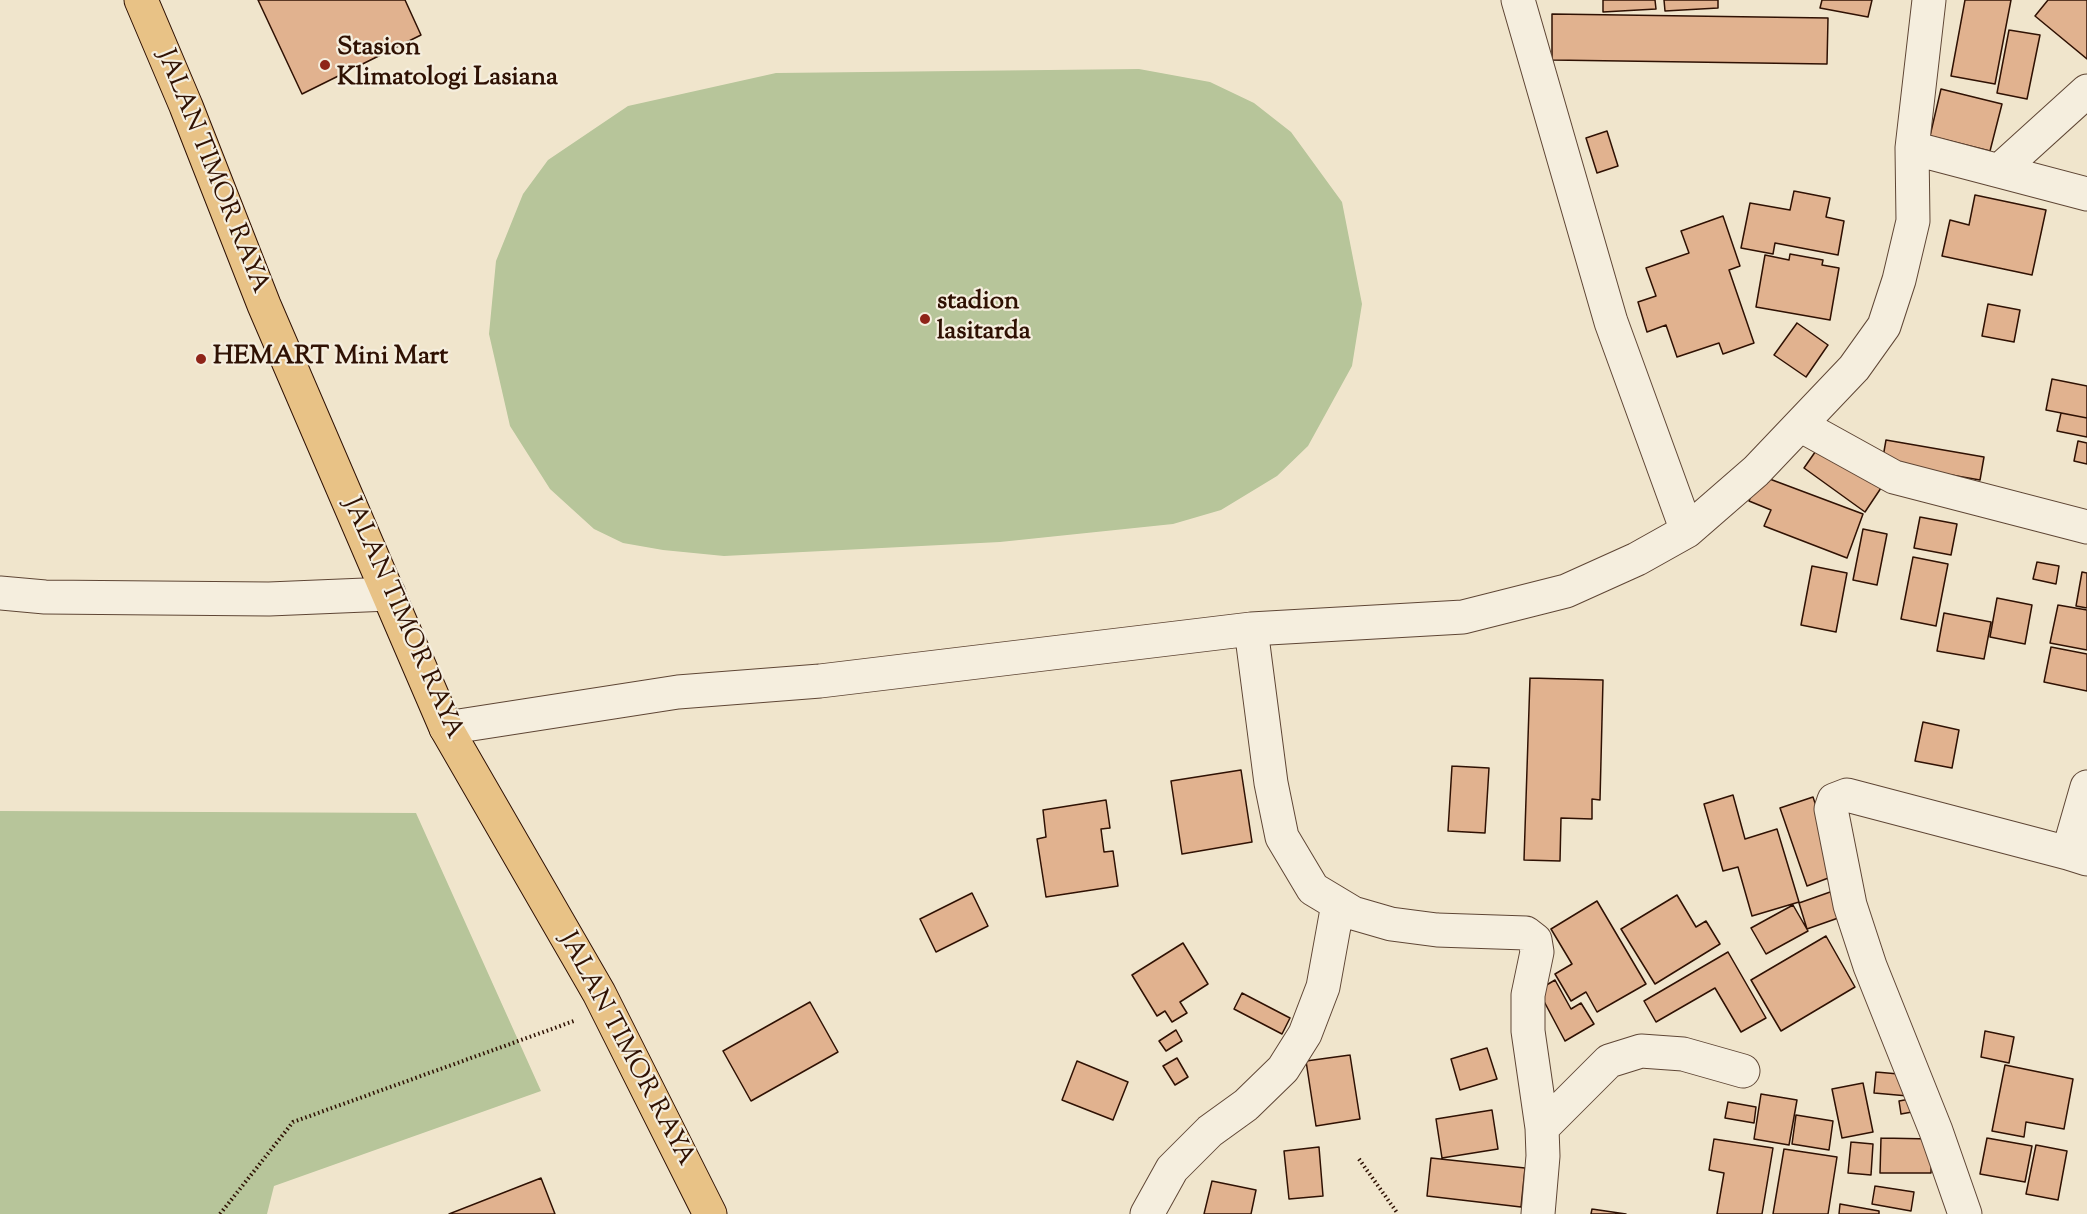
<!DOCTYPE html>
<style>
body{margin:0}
canvas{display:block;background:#f0e5cc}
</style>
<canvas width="2087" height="1214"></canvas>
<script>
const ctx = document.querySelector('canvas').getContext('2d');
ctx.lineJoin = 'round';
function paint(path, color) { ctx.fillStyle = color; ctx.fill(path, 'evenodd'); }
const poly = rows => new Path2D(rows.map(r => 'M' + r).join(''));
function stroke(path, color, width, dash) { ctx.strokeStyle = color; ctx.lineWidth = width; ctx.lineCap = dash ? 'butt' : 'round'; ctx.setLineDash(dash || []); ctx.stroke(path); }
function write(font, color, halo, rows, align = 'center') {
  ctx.font = font + ' "Sorts Mill Goudy",serif'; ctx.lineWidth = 4.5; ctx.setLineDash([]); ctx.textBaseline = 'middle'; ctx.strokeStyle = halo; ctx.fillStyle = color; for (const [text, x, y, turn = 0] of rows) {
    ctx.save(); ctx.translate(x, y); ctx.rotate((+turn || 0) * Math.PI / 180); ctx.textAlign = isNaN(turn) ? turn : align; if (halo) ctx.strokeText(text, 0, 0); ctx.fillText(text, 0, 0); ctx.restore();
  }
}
const green = poly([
 [1139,69,1210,82,1254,103,1291,132,1342,202,1362,304,1352,366,1308,446,1277,476,1221,510,1173,524,1000,542,724,556,663,550,623,543,594,529,550,489,510,426,489,334,496,261,523,194,548,160,628,106,776,73],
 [0,811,416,813,541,1091,274,1186,267,1214,0,1214]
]);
const building = poly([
 [258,0,405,0,421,35,302,94,258,0],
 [1603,0,1655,0,1656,9,1603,12,1603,0],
 [1664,0,1718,0,1718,8,1665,11,1664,0],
 [1822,0,1872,0,1868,17,1820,8,1822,0],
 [1965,0,2011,0,1995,84,1951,76,1965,0],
 [2048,0,2087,0,2087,59,2035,16,2048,0],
 [1552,14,1828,18,1827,64,1552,60,1552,14],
 [2009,30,2040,35,2027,99,1997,93,2009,30],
 [1941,89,2002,104,1990,151,1930,136,1941,89],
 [1607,131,1618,166,1597,173,1586,138,1607,131],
 [1794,191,1830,198,1826,217,1844,221,1838,255,1775,243,1773,254,1741,248,1750,203,1790,210,1794,191],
 [1975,195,2046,210,2032,275,1942,256,1950,220,1969,225,1975,195],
 [1723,216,1740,266,1729,270,1754,343,1723,354,1719,343,1677,357,1666,325,1647,332,1638,302,1656,296,1646,268,1689,253,1681,231,1723,216],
 [1790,254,1823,260,1822,265,1839,268,1830,320,1756,307,1765,255,1789,260,1790,254],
 [1988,304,2020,310,2014,342,1982,336,1988,304],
 [1797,323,1828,345,1806,377,1774,355,1797,323],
 [2052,379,2087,386,2087,418,2046,410,2052,379],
 [2061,413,2087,418,2087,437,2057,431,2061,413],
 [1886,440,1984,457,1980,480,1882,463,1886,440],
 [2078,441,2087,443,2087,464,2074,461,2078,441],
 [1820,445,1881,488,1865,512,1804,468,1820,445],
 [1759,475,1863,514,1847,558,1764,526,1771,510,1749,501,1759,475],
 [1920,517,1957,524,1951,555,1914,548,1920,517],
 [1863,529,1887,534,1877,585,1853,580,1863,529],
 [1913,557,1948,564,1936,626,1901,619,1913,557],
 [2037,562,2059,566,2056,584,2033,579,2037,562],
 [1812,566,1847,573,1836,632,1801,625,1812,566],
 [2082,572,2087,573,2087,608,2076,606,2082,572],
 [1997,598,2032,605,2025,644,1990,637,1997,598],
 [2058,605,2087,610,2087,650,2050,643,2058,605],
 [1944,613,1991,622,1984,659,1937,651,1944,613],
 [2051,647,2087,654,2087,691,2044,682,2051,647],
 [1530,678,1603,680,1600,800,1592,799,1592,819,1561,818,1560,861,1524,860,1530,678],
 [1923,722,1959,730,1952,768,1915,761,1923,722],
 [1452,766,1489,768,1485,833,1448,831,1452,766],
 [1241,770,1252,842,1182,854,1171,781,1241,770],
 [1733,795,1745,839,1777,829,1799,902,1752,916,1738,867,1723,871,1704,804,1733,795],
 [1813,797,1839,874,1807,886,1780,808,1813,797],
 [1106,800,1110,828,1101,829,1104,852,1113,851,1118,886,1046,897,1037,839,1046,837,1043,810,1106,800],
 [1833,891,1841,917,1807,929,1799,903,1833,891],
 [972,893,988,926,936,952,920,919,972,893],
 [1677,895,1696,927,1706,921,1720,944,1655,984,1621,929,1677,895],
 [1597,901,1646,984,1597,1012,1586,992,1571,1001,1555,974,1572,964,1551,929,1597,901],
 [1793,905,1808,931,1766,954,1751,928,1793,905],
 [1826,936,1855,987,1781,1031,1751,980,1826,936],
 [1183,943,1208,984,1180,1002,1187,1013,1172,1022,1165,1011,1157,1016,1132,975,1183,943],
 [1728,952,1766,1018,1741,1032,1715,988,1656,1022,1644,1001,1728,952],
 [1555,980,1571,1009,1581,1003,1594,1024,1565,1041,1538,990,1555,980],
 [1242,993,1290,1018,1282,1034,1234,1009,1242,993],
 [810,1002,838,1052,751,1101,723,1051,810,1002],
 [1176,1030,1182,1041,1166,1051,1159,1041,1176,1030],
 [1985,1031,2014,1037,2009,1063,1981,1057,1985,1031],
 [1487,1048,1497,1079,1460,1090,1451,1059,1487,1048],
 [1350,1055,1360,1119,1316,1126,1306,1061,1350,1055],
 [1177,1058,1188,1077,1175,1085,1163,1066,1177,1058],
 [1077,1061,1128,1082,1113,1120,1062,1100,1077,1061],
 [2005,1065,2073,1079,2064,1129,2026,1122,2024,1137,1992,1131,2005,1065],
 [1876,1072,1910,1075,1908,1096,1874,1093,1876,1072],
 [1863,1083,1873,1132,1842,1138,1832,1089,1863,1083],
 [1761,1094,1797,1100,1789,1145,1754,1139,1761,1094],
 [1910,1099,1912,1112,1901,1114,1899,1101,1910,1099],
 [1728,1102,1756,1107,1754,1123,1725,1118,1728,1102],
 [1492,1110,1498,1149,1442,1158,1436,1119,1492,1110],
 [1796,1115,1833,1121,1829,1150,1792,1144,1796,1115],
 [1881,1138,1932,1139,1931,1173,1880,1173,1881,1138],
 [1987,1138,2032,1146,2025,1182,1980,1174,1987,1138],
 [1714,1139,1773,1148,1762,1214,1717,1214,1724,1173,1709,1170,1714,1139],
 [1851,1142,1873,1144,1871,1175,1848,1173,1851,1142],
 [2036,1145,2067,1151,2058,1200,2026,1194,2036,1145],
 [1319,1147,1323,1196,1289,1199,1284,1151,1319,1147],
 [1784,1149,1837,1157,1828,1214,1773,1214,1784,1149],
 [1431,1158,1525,1168,1521,1207,1427,1196,1431,1158],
 [541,1178,555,1214,449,1214,541,1178],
 [1212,1181,1256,1190,1251,1214,1204,1214,1212,1181],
 [1875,1186,1914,1192,1911,1211,1872,1204,1875,1186],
 [1840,1204,1879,1211,1879,1214,1839,1214,1840,1204],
 [1592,1209,1626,1214,1591,1214,1592,1209]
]);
const path = poly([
 [1359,1159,1398,1214],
 [220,1214,293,1122,574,1021]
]);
const minor = poly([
 [1518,0,1611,322,1687,531],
 [1912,148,2087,194],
 [2001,169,2087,91],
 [1800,425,1894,477,2087,527],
 [0,593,45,597,269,599,389,594],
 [1251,629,1271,783,1282,837,1313,889,1353,913,1391,924,1437,930,1526,933,1535,940,1537,952,1528,995,1528,1031,1542,1128,1543,1156,1538,1214],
 [446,728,678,692,820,681,1251,629,1463,617,1566,591,1637,559,1687,531,1756,471,1854,368,1884,326,1899,280,1913,221,1912,148,1929,0],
 [2087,787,2068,853,2087,859],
 [1542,1128,1609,1061,1641,1051,1683,1054,1743,1071],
 [1147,1214,1172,1169,1210,1131,1246,1105,1283,1069,1305,1034,1323,987,1338,904],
 [1965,1214,1936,1131,1870,966,1850,905,1831,809,1834,800,1847,795,2068,853]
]);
const highway = poly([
 [141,0,186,106,264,305,446,728,599,993,710,1214]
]);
const markers = [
 [325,65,6,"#8f2418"],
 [925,319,6,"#8f2418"],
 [201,359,6,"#8f2418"]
];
const poiNames = [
 ["Stasion",337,50],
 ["Klimatologi Lasiana",337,80],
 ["stadion",937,304],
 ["lasitarda",937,334],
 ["HEMART Mini Mart",213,359]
];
const streetNames = [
 ["JALAN TIMOR RAYA",211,172,68],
 ["JALAN TIMOR RAYA",401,619,66],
 ["JALAN TIMOR RAYA",625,1050,62]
];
paint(green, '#b7c59a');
paint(building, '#e1b28f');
stroke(building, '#2f1103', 1.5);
stroke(minor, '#5f4635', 35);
stroke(highway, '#2f1103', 35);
stroke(path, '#2f1103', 4, [1.5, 3]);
stroke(minor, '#f5eede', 33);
stroke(highway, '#e8c286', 33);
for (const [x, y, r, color] of markers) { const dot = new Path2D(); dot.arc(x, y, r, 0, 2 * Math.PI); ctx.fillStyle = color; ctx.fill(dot); stroke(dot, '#f5eede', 2); }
write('bold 26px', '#2f1103', '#f5eede', poiNames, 'left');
write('26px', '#2f1103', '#f5eede', streetNames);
</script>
